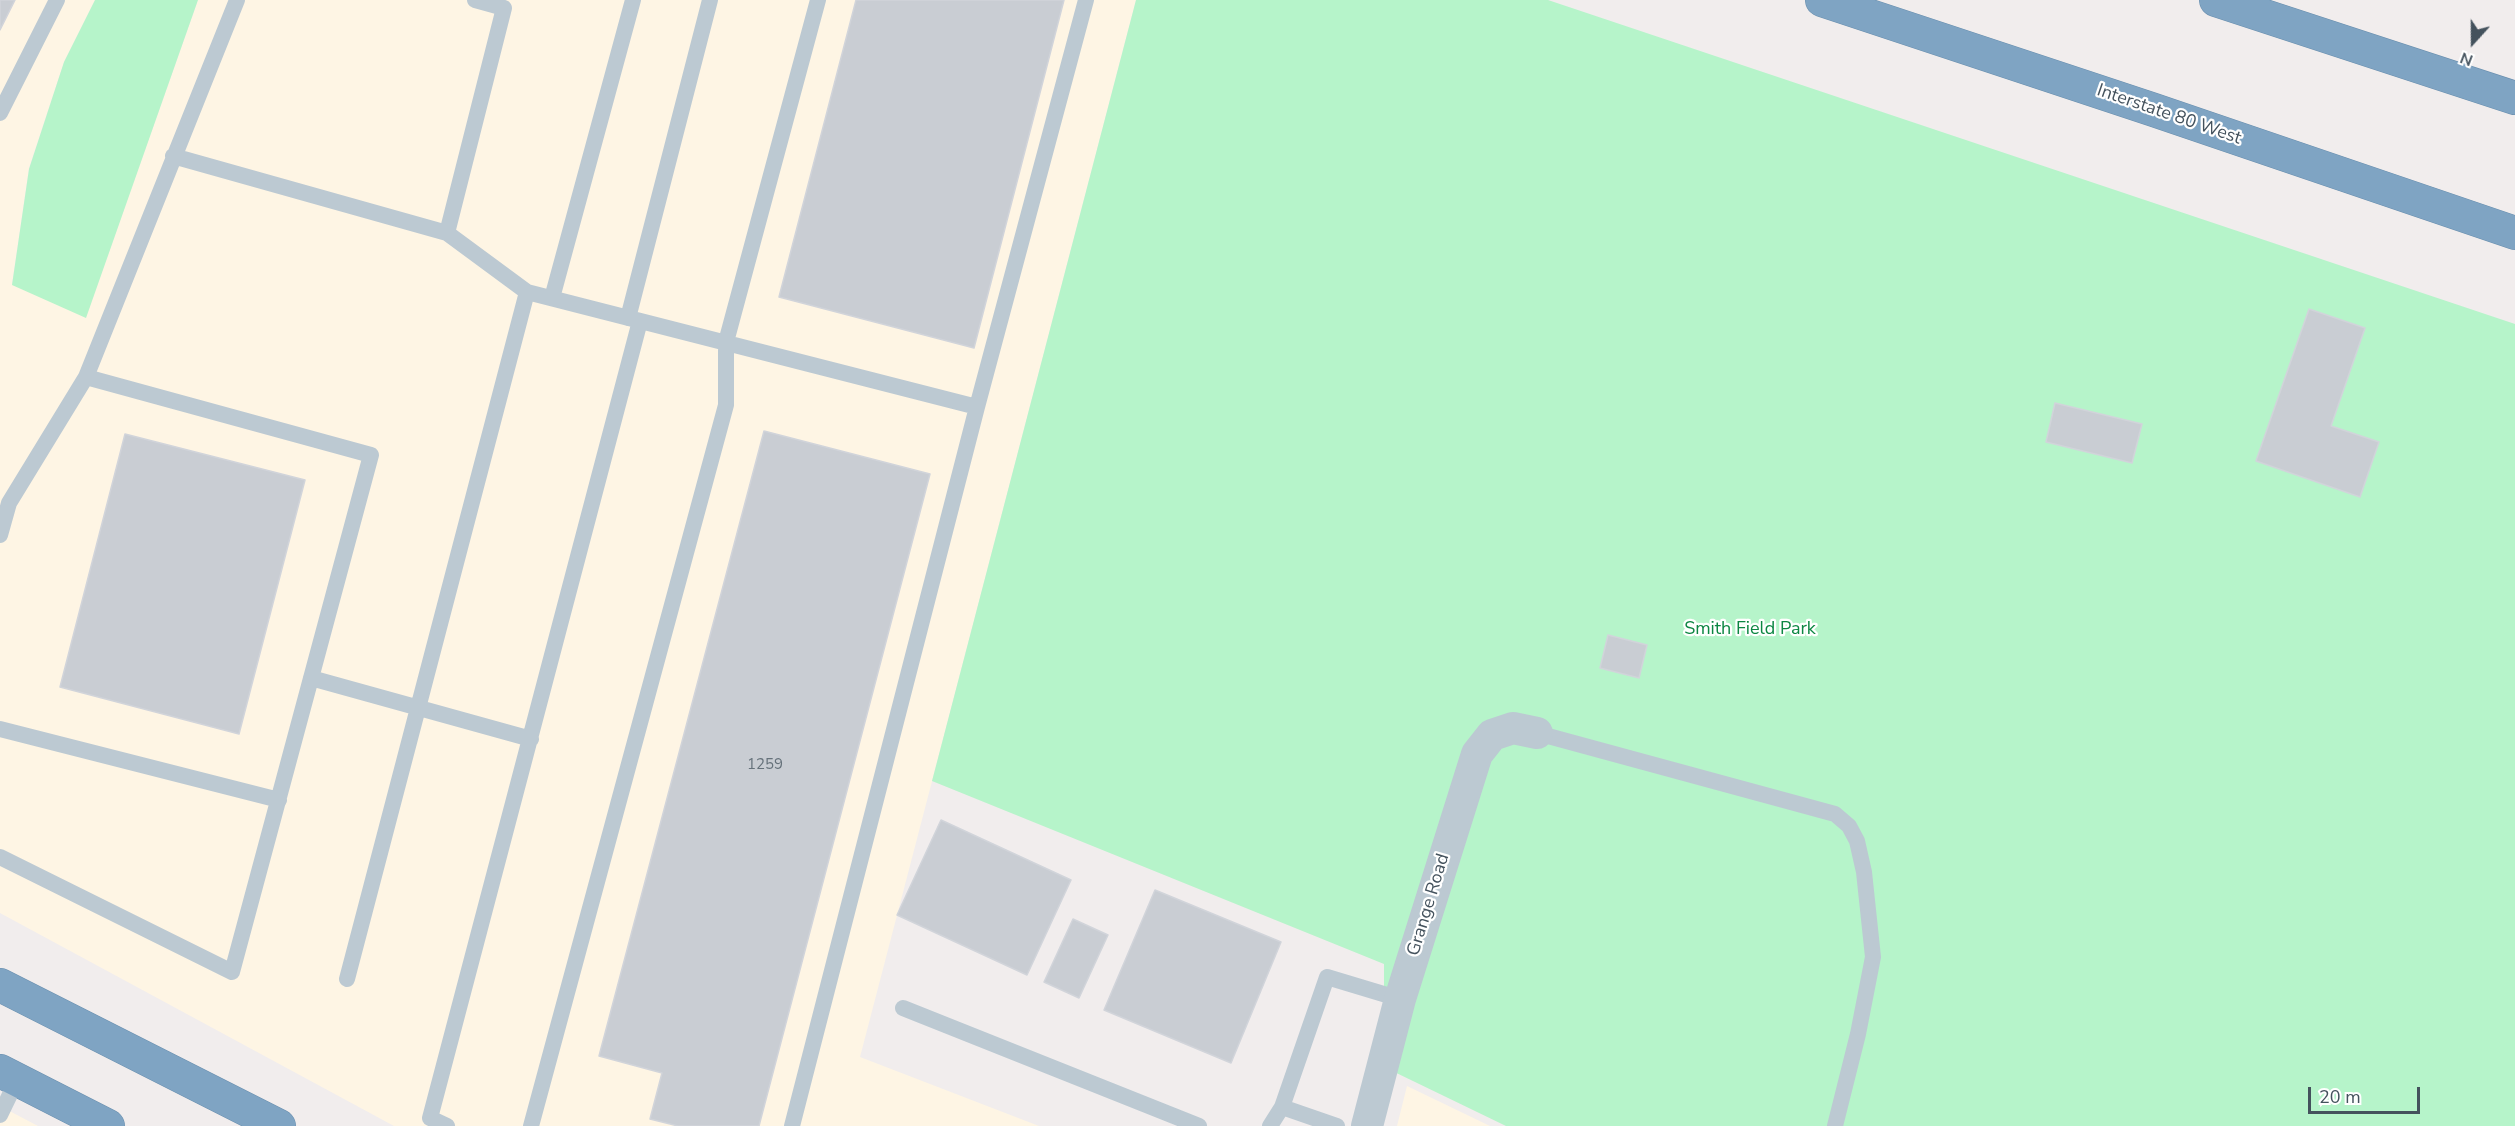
<!DOCTYPE html>
<style>
body{margin:0}
#map{position:relative;width:2515px;height:1126px;overflow:hidden;background:#f1eded;font-family:"Nunito Sans",sans-serif}
canvas{display:block}
.north{position:absolute;left:2443px;top:12px;width:60px;height:60px;-webkit-text-stroke:4px #fff;paint-order:stroke;rotate:201deg;font-size:16px;font-weight:700;line-height:24px;text-align:center;color:#44525d}
.north::after{content:'';display:block;margin:auto;width:21px;height:27px;background:#44525d;clip-path:polygon(50% 0,100% 100%,50% 72%,0 100%)}
.scale{position:absolute;left:2308px;top:1087px;width:112px;height:27px;box-sizing:border-box;border:3px solid #44525d;border-top:0;padding-left:8px;font-size:18px;line-height:21px;white-space:nowrap;color:#44525d;-webkit-text-stroke:4px #fff;paint-order:stroke}
</style>
<div id="map">
<canvas width="2515" height="1126"></canvas>
<div class="north">N</div>
<div class="scale">20 m</div>
</div>
<script>
const ctx = document.querySelector('canvas').getContext('2d');
ctx.lineJoin = 'round';
function paint(path, color) { ctx.fillStyle = color; ctx.fill(path, 'evenodd'); }
const poly = rows => new Path2D(rows.map(r => 'M' + r).join(''));
function stroke(path, color, width, dash) { ctx.strokeStyle = color; ctx.lineWidth = width; ctx.lineCap = dash ? 'butt' : 'round'; ctx.setLineDash(dash || []); ctx.stroke(path); }
function write(font, color, halo, rows, align = 'center') {
  ctx.font = font + ' "Nunito Sans",sans-serif'; ctx.lineWidth = 4.5; ctx.setLineDash([]); ctx.textBaseline = 'middle'; ctx.strokeStyle = halo; ctx.fillStyle = color; for (const [text, x, y, turn = 0] of rows) {
    ctx.save(); ctx.translate(x, y); ctx.rotate((+turn || 0) * Math.PI / 180); ctx.textAlign = isNaN(turn) ? turn : align; if (halo) ctx.strokeText(text, 0, 0); ctx.fillText(text, 0, 0); ctx.restore();
  }
}
const commercial = poly([
 [0,0,95,0,64,62,29,168,12,284,86,317,198,0,1136,0,860,1057,1039,1126,394,1126,0,913],
 [1407,1086,1490,1126,1397,1126],
 [0,1106,38,1126,0,1126]
]);
const green = poly([
 [95,0,198,0,86,318,12,285,29,169,64,62],
 [1136,0,1548,0,2515,324,2515,1126,1506,1126,1384,1067,1384,964,932,781]
]);
const building = poly([
 [0,0,15,0,0,30,0,0],
 [856,0,1064,0,974,348,779,297,856,0],
 [2309,309,2365,328,2331,426,2379,442,2360,497,2256,461,2309,309],
 [2055,403,2142,424,2132,463,2046,442,2055,403],
 [764,431,930,474,759,1126,678,1126,650,1119,662,1073,599,1056,764,431],
 [125,434,305,480,239,734,60,687,125,434],
 [1608,635,1647,645,1639,678,1600,668,1608,635],
 [941,820,1071,880,1027,975,897,915,941,820],
 [1155,890,1281,942,1231,1063,1104,1010,1155,890],
 [1073,919,1108,935,1079,998,1044,982,1073,919]
]);
const lane = poly([
 [0,113,57,0],
 [173,156,447,233,527,292,977,407],
 [447,233,504,8,475,0],
 [552,298,633,0],
 [628,318,710,0],
 [0,535,9,503,86,377,237,0],
 [311,678,531,739],
 [0,729,279,800],
 [1537,733,1835,814,1849,826,1857,841,1864,872,1873,957,1858,1034,1835,1126],
 [0,857,232,972,371,455,86,377],
 [347,979,527,292],
 [903,1008,1199,1126],
 [1282,1107,1327,977,1400,999],
 [0,1115,17,1080],
 [447,1126,430,1118,640,321],
 [531,1126,726,405,726,342,818,0],
 [792,1126,977,407,1086,0],
 [1270,1126,1282,1107,1337,1126]
]);
const street = poly([
 [1367,1126,1400,999,1477,754,1492,735,1513,728,1537,733]
]);
const highway = poly([
 [1822,0,2154,110,2515,233],
 [2216,0,2515,98],
 [0,985,279,1126],
 [0,1071,108,1126]
]);
const numberNames = [
 ["1259",765,765]
];
const streetNames = [
 ["Interstate 80 West",2169,115,19],
 ["Grange Road",1429,905,-73]
];
const parkNames = [
 ["Smith Field Park",1750,630]
];
paint(commercial, '#fef5e4');
paint(green, '#b6f4ca');
paint(building, '#c9cdd3');
stroke(building, '#d1d4da', 1.5);
stroke(highway, '#6a8fae', 34);
stroke(lane, '#bcc9d2', 16);
stroke(street, '#bcc9d2', 32);
stroke(highway, '#7fa4c3', 33);
write('15px', '#65717a', null, numberNames);
write('18px', '#44525d', '#fff', streetNames);
write('18px', '#0c8642', '#fff', parkNames);
</script>
